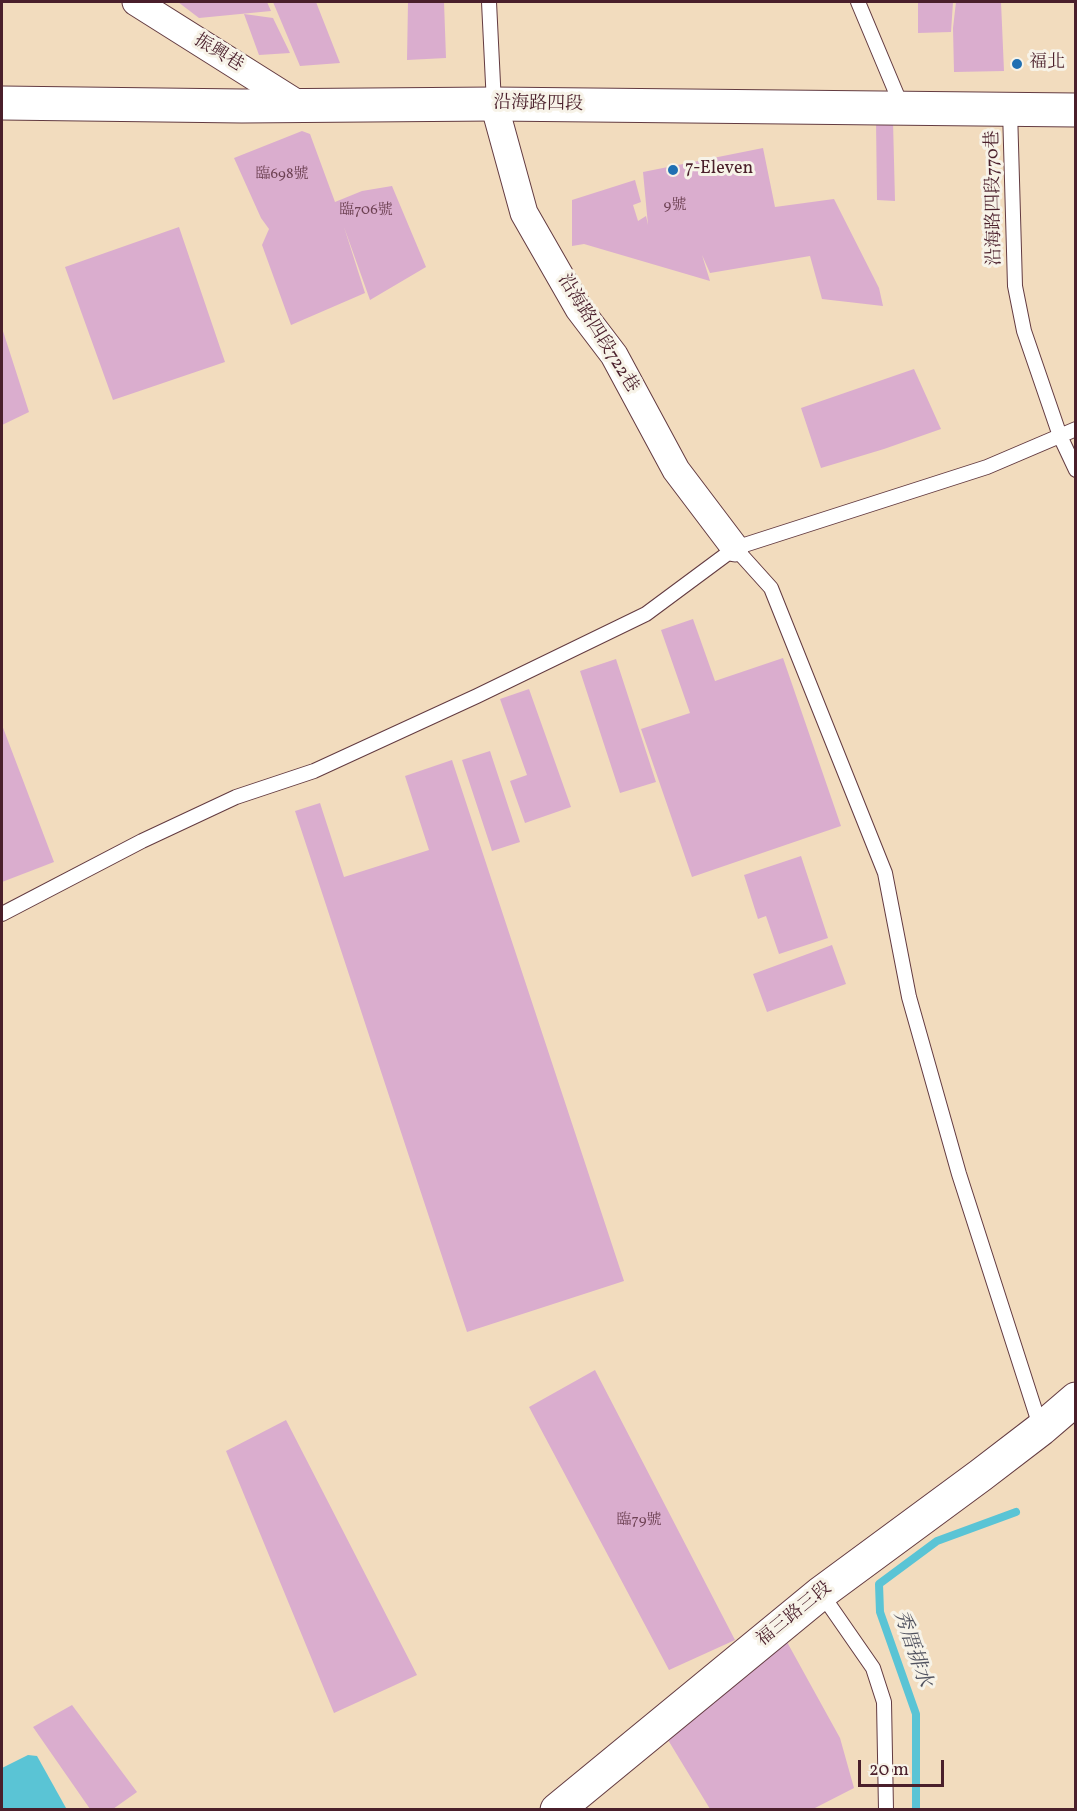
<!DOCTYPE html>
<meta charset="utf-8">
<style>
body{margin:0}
#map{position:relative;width:1077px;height:1811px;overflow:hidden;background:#f2dcbe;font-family:Vollkorn,serif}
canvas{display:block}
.frame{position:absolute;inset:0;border:3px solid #4a1f2b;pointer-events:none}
.scale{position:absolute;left:858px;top:1760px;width:86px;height:27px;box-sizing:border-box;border:3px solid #4a1f2b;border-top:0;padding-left:8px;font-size:18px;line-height:21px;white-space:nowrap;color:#4a1f2b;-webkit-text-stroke:4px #f7f3e8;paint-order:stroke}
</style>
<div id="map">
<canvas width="1077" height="1811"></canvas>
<div class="frame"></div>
<div class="scale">20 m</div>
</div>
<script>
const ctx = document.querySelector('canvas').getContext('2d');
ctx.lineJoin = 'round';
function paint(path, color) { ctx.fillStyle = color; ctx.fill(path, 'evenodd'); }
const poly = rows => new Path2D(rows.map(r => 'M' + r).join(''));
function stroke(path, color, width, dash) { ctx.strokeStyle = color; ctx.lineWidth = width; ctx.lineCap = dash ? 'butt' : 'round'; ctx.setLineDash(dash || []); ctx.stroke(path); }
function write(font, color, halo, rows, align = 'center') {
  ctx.font = font + ' Vollkorn,"Noto Serif TC",serif'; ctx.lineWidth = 6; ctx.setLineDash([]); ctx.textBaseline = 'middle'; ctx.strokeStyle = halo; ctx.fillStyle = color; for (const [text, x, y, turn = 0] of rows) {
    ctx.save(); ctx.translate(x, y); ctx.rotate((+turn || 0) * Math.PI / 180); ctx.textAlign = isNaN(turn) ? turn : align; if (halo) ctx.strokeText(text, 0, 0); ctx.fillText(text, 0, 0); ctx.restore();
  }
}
const water = poly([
 [28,1755,37,1756,66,1808,2,1809,2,1768]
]);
const stream = poly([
 [916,1810,916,1714,880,1612,879,1584,937,1541,1016,1512]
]);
const building = poly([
 [178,2,267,2,271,11,199,18],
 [273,2,316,2,340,63,300,66],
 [408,2,444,2,446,58,407,60],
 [918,2,953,2,951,32,918,33],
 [956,2,1001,2,1004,71,954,72,953,28],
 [244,14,273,18,290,53,259,55],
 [876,120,893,121,895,201,877,200],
 [302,131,310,134,335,202,362,191,392,186,426,267,370,300,344,227,365,293,291,325,262,245,269,229,261,218,234,158],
 [763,148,775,207,834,199,879,288,883,306,822,299,810,256,710,273,702,255,710,281,584,244,572,246,572,200,635,180,641,202,633,205,638,221,646,216,648,225,643,172],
 [179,227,225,362,113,400,65,267],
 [2,328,29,412,2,425],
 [914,369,941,429,884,449,821,468,801,408],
 [693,619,715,681,783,658,841,826,692,877,641,729,690,713,661,630],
 [616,659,656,782,620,793,580,671],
 [529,689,571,807,525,823,510,781,527,775,500,699],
 [2,725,54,862,2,882],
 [490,751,520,842,492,851,462,760],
 [452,760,624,1281,467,1332,295,811,320,803,344,877,429,850,405,776],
 [801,856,828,938,779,954,766,916,758,919,744,875],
 [832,945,846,984,767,1012,753,974],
 [595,1370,735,1640,669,1670,529,1407],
 [286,1420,417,1675,334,1713,226,1451],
 [787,1642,840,1738,854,1788,813,1809,710,1809,665,1735],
 [72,1705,137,1792,113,1809,90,1809,33,1727]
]);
const lane = poly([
 [489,2,494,104],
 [858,2,902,107],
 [1010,110,1015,286,1024,331,1060,436,1076,470],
 [735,548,771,588,885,873,909,997,959,1174,1041,1429],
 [2,914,142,841,236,797,314,771,477,696,646,614,735,548,987,467,1076,429],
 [821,1593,873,1668,884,1702,886,1810]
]);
const street = poly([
 [136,2,301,106],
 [494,104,524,213,579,309,614,355,676,470,735,548]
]);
const secondary = poly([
 [2,103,242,106,494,104,1076,110],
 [557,1810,821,1593,981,1475,1041,1429,1076,1399]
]);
const markers = [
 [1017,64,6,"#1f6fb2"],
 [673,170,6,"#1f6fb2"]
];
const numberNames = [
 ["臨698號",282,175],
 ["9號",675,206],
 ["臨706號",366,211],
 ["臨79號",639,1521]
];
const streetNames = [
 ["振興巷",218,54,32],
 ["沿海路四段",538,105,1],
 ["沿海路四段770巷",995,198,-91],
 ["沿海路四段722巷",597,334,58],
 ["福三路三段",795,1615,-39]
];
const poiNames = [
 ["福北",1029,64],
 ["7-Eleven",685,170]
];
const waterNames = [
 ["秀厝排水",911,1649,71]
];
paint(water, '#5ac4d5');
stroke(stream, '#5ac4d5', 8);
paint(building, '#daadce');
stroke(lane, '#633b41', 16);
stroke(street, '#633b41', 29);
stroke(secondary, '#633b41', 35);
stroke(lane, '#fff', 14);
stroke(street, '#fff', 27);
stroke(secondary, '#fff', 33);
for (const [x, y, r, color] of markers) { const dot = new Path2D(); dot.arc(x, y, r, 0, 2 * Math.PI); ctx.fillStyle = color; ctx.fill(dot); stroke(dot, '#f7f3e8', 2); }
write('15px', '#6e4254', null, numberNames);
write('18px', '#4a1f2b', '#f7f3e8', streetNames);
write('18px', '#4a1f2b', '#f7f3e8', poiNames, 'left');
write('italic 20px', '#4f515e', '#f7f3e8', waterNames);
</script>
